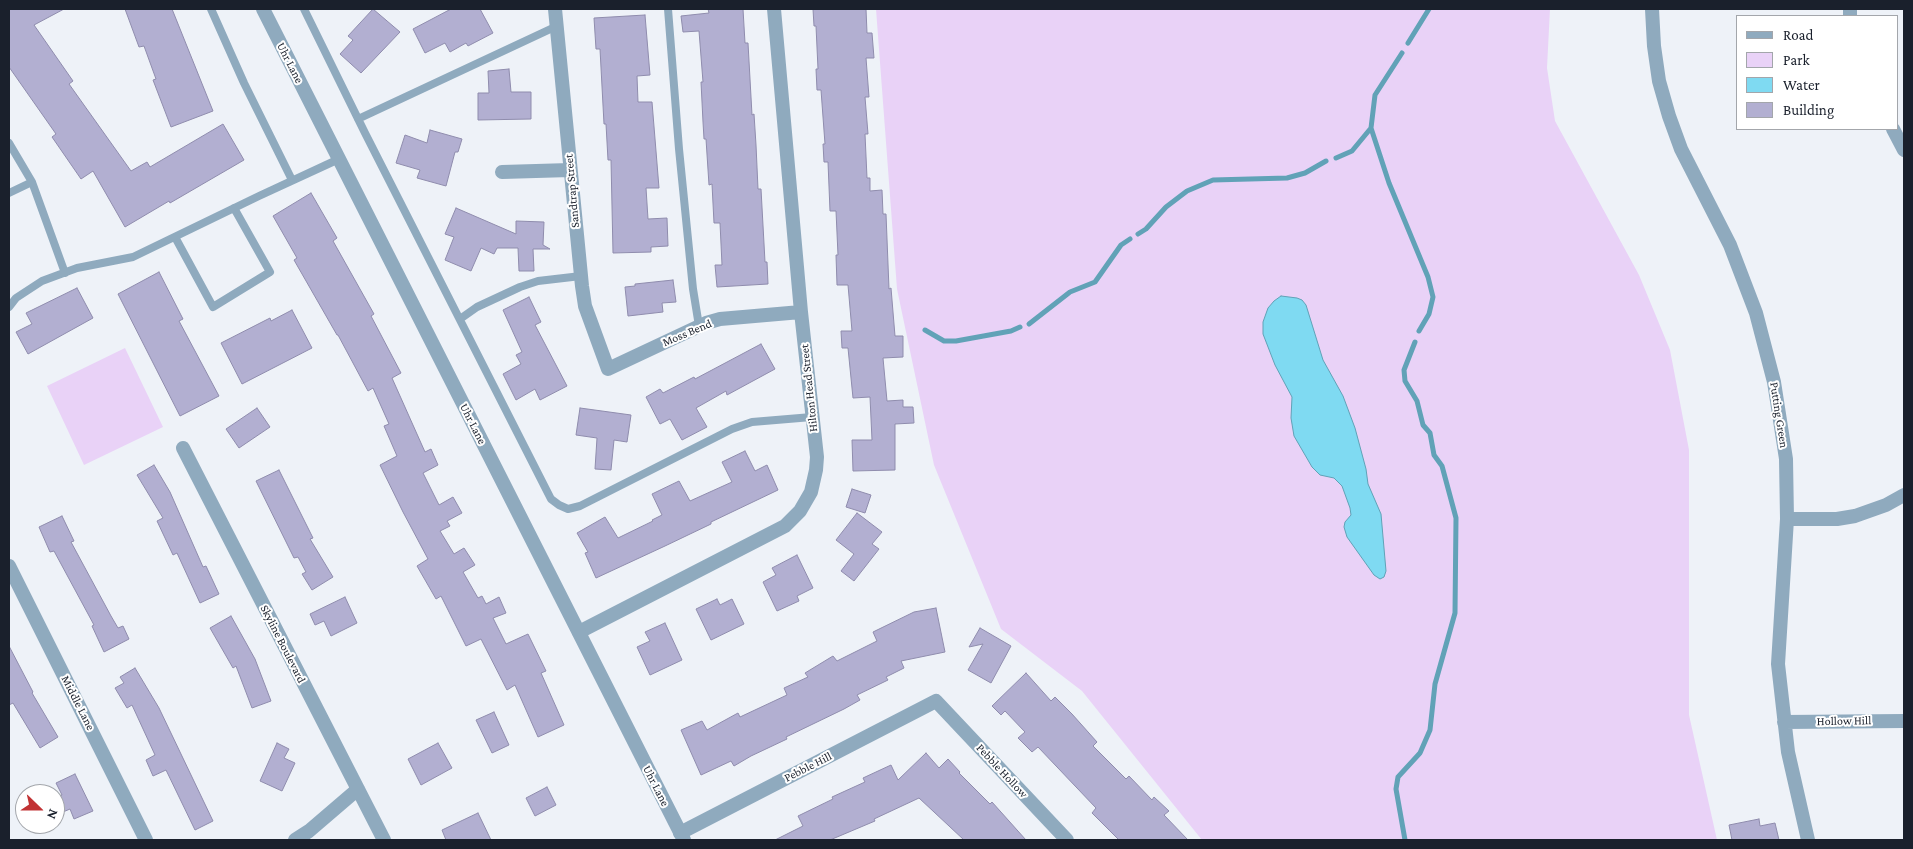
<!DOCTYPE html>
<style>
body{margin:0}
#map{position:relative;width:1913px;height:849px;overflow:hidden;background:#eef2f8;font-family:"Crimson Pro",serif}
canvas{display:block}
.frame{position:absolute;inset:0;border:10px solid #1a202c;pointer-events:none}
.legend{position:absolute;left:1736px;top:15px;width:162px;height:115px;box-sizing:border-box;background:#fff;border:1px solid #a3a6ab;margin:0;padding:6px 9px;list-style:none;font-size:15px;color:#1a202c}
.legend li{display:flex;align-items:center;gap:10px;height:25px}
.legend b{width:25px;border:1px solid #a3a6ab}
.north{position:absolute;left:15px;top:784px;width:50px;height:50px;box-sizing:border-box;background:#fff;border:1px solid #a3a6ab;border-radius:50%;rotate:112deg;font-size:14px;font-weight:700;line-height:20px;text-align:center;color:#1a202c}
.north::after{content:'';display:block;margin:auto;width:18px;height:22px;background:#c13234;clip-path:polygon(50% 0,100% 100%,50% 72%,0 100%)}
</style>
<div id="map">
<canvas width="1913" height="849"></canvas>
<div class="frame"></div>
<ul class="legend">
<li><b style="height:6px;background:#8faabe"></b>Road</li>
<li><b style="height:14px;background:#e9d2f7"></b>Park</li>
<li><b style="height:14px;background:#7fdaf2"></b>Water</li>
<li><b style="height:14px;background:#b2afd1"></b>Building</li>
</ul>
<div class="north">N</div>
</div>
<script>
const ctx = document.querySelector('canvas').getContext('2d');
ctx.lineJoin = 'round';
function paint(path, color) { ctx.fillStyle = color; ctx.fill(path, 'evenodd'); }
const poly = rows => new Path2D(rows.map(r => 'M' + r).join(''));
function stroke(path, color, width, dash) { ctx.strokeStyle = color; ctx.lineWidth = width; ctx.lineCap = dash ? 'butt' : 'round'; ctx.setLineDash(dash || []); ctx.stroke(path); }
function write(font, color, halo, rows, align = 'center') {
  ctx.font = font + ' "Crimson Pro",serif'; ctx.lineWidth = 4; ctx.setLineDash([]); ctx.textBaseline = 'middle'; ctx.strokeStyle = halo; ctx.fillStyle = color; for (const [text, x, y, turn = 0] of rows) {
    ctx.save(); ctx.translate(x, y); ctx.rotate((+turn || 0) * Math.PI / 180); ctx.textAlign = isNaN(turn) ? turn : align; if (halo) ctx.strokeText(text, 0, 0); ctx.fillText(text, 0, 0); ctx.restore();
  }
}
const green = poly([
 [876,9,1550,9,1547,68,1555,121,1639,275,1670,350,1689,450,1689,715,1717,840,1202,840,1082,691,1001,629,934,465,897,289],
 [125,348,163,427,84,465,47,386]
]);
const water = poly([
 [1281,296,1297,298,1302,300,1306,305,1323,360,1343,396,1355,428,1366,469,1368,484,1381,514,1386,571,1384,577,1380,579,1374,575,1347,537,1344,527,1345,522,1351,515,1350,508,1342,486,1334,478,1320,475,1312,467,1294,436,1291,418,1292,397,1275,365,1263,334,1263,322,1268,308,1274,301,1281,296]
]);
const stream = poly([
 [1408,43,1429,9],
 [1402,53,1375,95,1371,128,1389,183,1428,277,1433,297,1429,314,1419,331],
 [1336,158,1352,151,1371,128],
 [1138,234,1146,229,1166,207,1187,191,1213,180,1287,178,1305,173,1326,161],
 [1029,324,1070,292,1095,282,1121,245,1130,239],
 [925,330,944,341,956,341,1011,331,1020,327],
 [1405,840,1396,789,1398,777,1420,753,1430,730,1435,684,1455,613,1456,518,1442,466,1434,455,1430,433,1423,425,1417,401,1405,381,1404,370,1415,342]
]);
const building = poly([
 [9,9,64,9,34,25,73,81,69,84,131,171,147,162,150,167,223,124,244,160,170,203,169,201,125,227,93,171,81,179,52,137,56,134,9,67,9,9],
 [125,9,172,9,213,111,171,127,153,80,156,79,144,46,139,47,125,9],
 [373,9,400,32,361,73,340,54,353,40,348,36,373,9],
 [451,9,480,9,493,33,468,46,466,43,450,52,445,43,425,53,413,29,451,9],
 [708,9,743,9,745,43,748,43,752,115,754,114,756,145,758,189,761,189,765,262,767,262,768,284,717,287,715,265,722,265,720,223,714,223,712,184,709,185,706,139,704,139,703,122,701,82,703,82,699,31,683,32,681,16,709,13,708,9],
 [813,9,866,9,867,33,872,33,874,58,866,58,869,97,865,97,868,134,865,134,867,178,870,178,870,191,882,190,883,214,886,214,889,289,891,288,895,336,903,336,903,357,883,358,887,401,903,400,903,407,913,407,914,423,895,424,895,470,853,471,852,440,872,440,870,397,853,398,848,348,842,348,841,331,852,331,848,285,837,285,836,255,838,255,836,211,830,211,828,162,824,162,823,144,825,144,821,90,817,90,816,69,818,69,816,26,814,26,813,9],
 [645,15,650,75,637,76,638,102,652,102,659,188,646,188,648,219,667,218,668,246,651,247,651,252,613,253,611,160,608,160,606,124,604,124,600,49,596,49,594,18,645,15],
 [509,69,511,92,531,92,531,119,478,120,478,93,489,93,488,71,509,69],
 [430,130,462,139,458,152,455,152,446,186,417,178,420,170,396,163,405,135,427,143,430,130],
 [311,193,337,238,333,241,374,314,371,316,401,373,392,378,425,452,431,449,438,465,423,473,439,505,453,497,462,513,447,521,450,526,440,531,454,554,464,548,475,565,463,572,478,598,482,596,486,604,499,597,506,613,493,618,506,644,528,634,546,671,541,673,564,725,538,737,515,685,507,690,481,639,466,646,441,596,436,599,417,566,428,559,403,512,380,465,397,456,384,426,389,424,373,388,368,391,338,335,337,335,294,260,297,258,273,216,311,193],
 [456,208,516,234,516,221,544,222,543,245,550,249,533,249,534,271,519,271,518,248,497,248,494,254,481,248,471,271,445,260,454,237,445,234,456,208],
 [159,272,183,319,179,321,219,396,180,416,118,294,159,272],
 [673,280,676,302,662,303,663,312,628,316,625,287,635,286,635,284,673,280],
 [77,288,93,318,28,354,16,332,32,324,26,313,77,288],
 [529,297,541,322,535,325,567,386,540,400,535,389,516,400,503,374,521,364,516,355,522,352,503,310,529,297],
 [292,310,312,348,242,384,221,343,270,318,271,321,292,310],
 [761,344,775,369,727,395,726,391,696,408,707,427,682,440,670,419,660,424,646,397,660,389,663,393,694,377,695,379,761,344],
 [257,408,270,427,239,448,226,429,257,408],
 [580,408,631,415,627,442,614,440,611,470,595,469,597,438,576,435,580,408],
 [745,451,755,471,767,465,778,490,711,522,711,524,665,546,596,578,585,553,588,552,577,533,605,517,618,538,653,521,652,520,662,515,652,494,679,481,690,501,732,482,722,462,745,451],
 [154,465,170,492,203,567,206,566,219,594,200,603,177,553,173,555,157,521,163,518,137,475,154,465],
 [279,470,313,538,310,539,333,577,312,590,302,574,306,572,298,557,294,558,256,481,279,470],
 [852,489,871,495,865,513,846,507,852,489],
 [857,513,882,532,872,544,879,549,854,581,841,571,854,554,836,540,857,513],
 [62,516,74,541,71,542,111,616,118,628,123,626,129,639,104,652,92,626,94,625,54,551,50,552,39,527,62,516],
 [797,555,813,588,797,596,799,601,777,611,763,582,776,575,772,568,797,555],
 [345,597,357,623,331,636,324,621,315,625,310,614,345,597],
 [717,599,720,605,732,599,744,624,711,640,696,609,717,599],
 [936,608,945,652,901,661,904,668,886,677,888,680,857,695,860,700,844,709,786,737,787,739,751,756,734,766,731,761,701,775,681,730,702,721,707,730,738,713,740,717,787,695,784,688,808,677,805,673,833,656,837,661,877,641,873,632,914,612,936,608],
 [231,616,255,659,271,701,252,708,236,666,233,668,210,628,231,616],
 [665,623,682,660,650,675,637,647,650,641,645,632,665,623],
 [980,628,1011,646,991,683,968,670,983,644,969,647,980,628],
 [9,646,33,692,32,693,58,737,40,748,13,703,9,705,9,646],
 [135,668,159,708,213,821,195,830,166,770,153,776,146,760,155,755,132,705,127,708,115,688,124,683,120,677,135,668],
 [1026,673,1051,701,1055,697,1072,714,1097,742,1093,746,1126,779,1129,776,1152,800,1154,797,1169,811,1164,815,1188,840,1119,840,1092,813,1096,808,1038,747,1032,752,1018,738,1025,732,1005,711,1001,715,992,706,1026,673],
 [494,712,509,745,492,753,476,720,494,712],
 [277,743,289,749,284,758,295,763,282,791,260,781,277,743],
 [438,743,452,768,421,785,408,759,438,743],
 [926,753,939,768,948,759,960,772,959,773,990,804,992,802,1026,840,964,840,919,798,874,819,875,821,830,840,775,840,803,826,798,816,833,799,832,797,865,782,863,778,891,765,898,780,926,753],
 [75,774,93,811,74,819,70,809,63,812,56,798,62,795,56,783,75,774],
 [547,787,556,805,535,816,526,798,547,787],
 [478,813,491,840,446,840,442,830,478,813],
 [1759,819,1760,826,1775,823,1779,840,1732,840,1729,825,1759,819]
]);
const service = poly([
 [211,9,244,83,292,180],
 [304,9,365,133,551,499,559,505,568,509,580,506,732,429,752,422,812,417],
 [668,9,679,149,693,289,699,326],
 [358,119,557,26],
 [9,143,32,182,65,273],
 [9,193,32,182],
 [175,237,213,307,270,272,234,208],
 [9,307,16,298,42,281,77,268,133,257,259,196,339,159],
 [460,319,477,307,520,287,538,281,581,276]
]);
const minor = poly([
 [555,9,582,286,585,306,608,369,706,323,720,319,801,312],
 [1652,9,1654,46,1659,81,1669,116,1681,149,1730,245,1756,313,1774,382,1786,459,1787,519,1778,664,1788,752,1808,840],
 [1850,16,1850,9],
 [1893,129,1904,150],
 [502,172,570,170],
 [183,448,384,840],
 [1787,519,1837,519,1855,516,1886,505,1904,495],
 [9,566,146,840],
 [579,632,785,526,800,511,811,492,816,470,817,457,801,312,774,9],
 [1784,722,1904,721],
 [680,833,936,701,1067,840],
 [295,840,309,831,358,789]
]);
const tertiary = poly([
 [263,9,684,840]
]);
const streetNames = [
 ["Uhr Lane",290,63,63],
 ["Sandtrap Street",572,191,-95],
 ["Moss Bend",687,333,-23],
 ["Hilton Head Street",809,388,-96],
 ["Putting Green",1779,415,81],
 ["Uhr Lane",473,424,63],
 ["Skyline Boulevard",283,644,63],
 ["Middle Lane",78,703,63],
 ["Hollow Hill",1844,721,-1],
 ["Pebble Hill",808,767,-27],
 ["Pebble Hollow",1002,771,47],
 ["Uhr Lane",656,786,63]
];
paint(green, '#e9d2f7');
paint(water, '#7fdaf2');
stroke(water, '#61a2b7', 1);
stroke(stream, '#61a2b7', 5);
paint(building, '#b2afd1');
stroke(building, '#8f8cad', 1);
stroke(service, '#8faabe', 8);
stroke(minor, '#8faabe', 14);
stroke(tertiary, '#8faabe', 14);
write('12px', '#1a202c', '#fff', streetNames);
</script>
